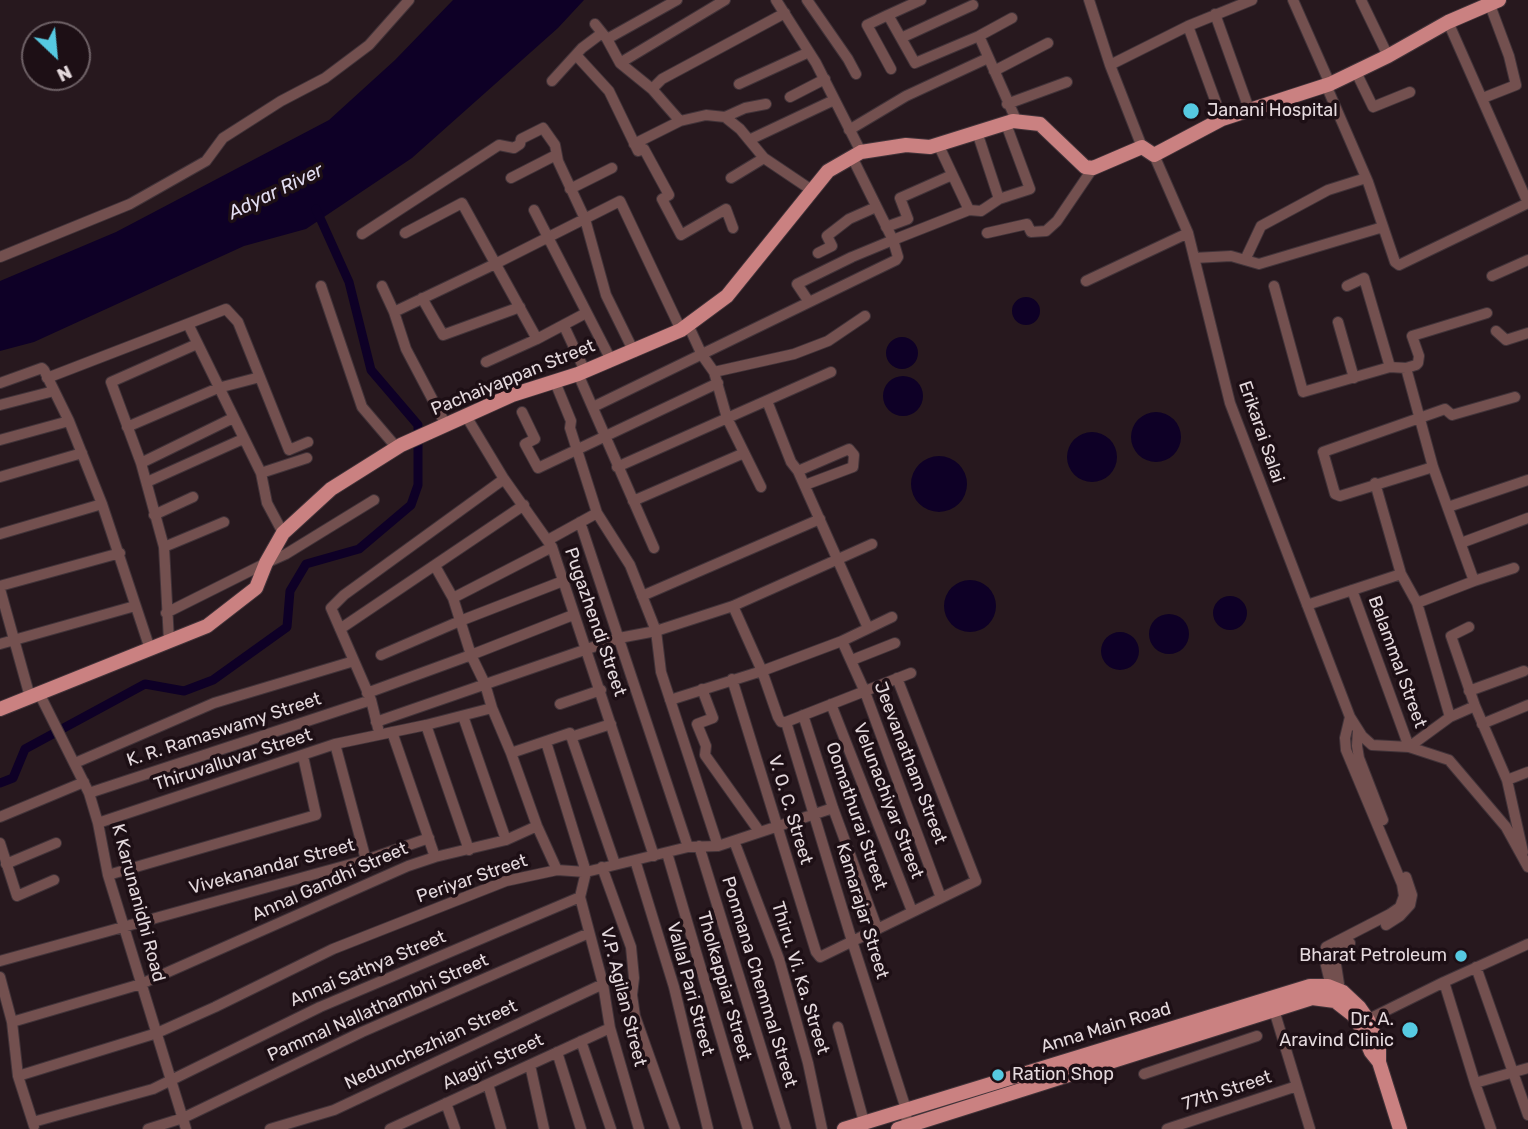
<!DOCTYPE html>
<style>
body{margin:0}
#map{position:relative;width:1528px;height:1129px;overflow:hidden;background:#27181e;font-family:Rubik,sans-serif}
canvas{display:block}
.north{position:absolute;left:21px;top:21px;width:70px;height:70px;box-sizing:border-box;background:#1d0f15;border:2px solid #6d6065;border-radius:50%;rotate:154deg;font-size:19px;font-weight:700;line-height:28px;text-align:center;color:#e4d9dd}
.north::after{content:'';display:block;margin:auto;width:24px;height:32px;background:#56c9e1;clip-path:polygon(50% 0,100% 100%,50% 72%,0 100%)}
</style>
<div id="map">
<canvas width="1528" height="1129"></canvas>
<div class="north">N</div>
</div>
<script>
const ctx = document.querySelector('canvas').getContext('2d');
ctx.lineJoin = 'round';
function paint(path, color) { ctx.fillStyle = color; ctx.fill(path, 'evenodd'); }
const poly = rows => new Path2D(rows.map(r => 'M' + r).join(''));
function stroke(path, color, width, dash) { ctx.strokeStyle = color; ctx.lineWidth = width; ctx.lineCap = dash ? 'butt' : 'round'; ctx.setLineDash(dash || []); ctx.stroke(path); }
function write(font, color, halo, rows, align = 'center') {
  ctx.font = font + ' Rubik,sans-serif'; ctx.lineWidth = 7; ctx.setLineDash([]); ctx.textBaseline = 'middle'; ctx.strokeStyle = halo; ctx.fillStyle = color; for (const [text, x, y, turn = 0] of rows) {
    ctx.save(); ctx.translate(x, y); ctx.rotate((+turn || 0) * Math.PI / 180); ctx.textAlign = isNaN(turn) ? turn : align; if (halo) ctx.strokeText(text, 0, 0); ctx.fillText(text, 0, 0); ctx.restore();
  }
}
const water = poly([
 [453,0,584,0,558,28,412,158,306,229,244,246,34,342,0,351,0,281,116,232,329,120,395,60],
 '1012 311a14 14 0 1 1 28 0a14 14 0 1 1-28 0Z',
 '886 353a16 16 0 1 1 32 0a16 16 0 1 1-32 0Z',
 '883 396a20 20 0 1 1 40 0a20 20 0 1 1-40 0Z',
 '1131 437a25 25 0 1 1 50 0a25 25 0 1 1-50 0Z',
 '1067 457a25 25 0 1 1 50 0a25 25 0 1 1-50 0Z',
 '911 484a28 28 0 1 1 56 0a28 28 0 1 1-56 0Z',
 '944 606a26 26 0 1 1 52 0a26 26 0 1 1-52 0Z',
 '1213 613a17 17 0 1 1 34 0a17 17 0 1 1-34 0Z',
 '1149 634a20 20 0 1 1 40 0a20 20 0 1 1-40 0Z',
 '1101 651a19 19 0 1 1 38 0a19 19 0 1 1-38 0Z'
]);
const canal = poly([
 [0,783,13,778,25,749,145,684,184,691,213,680,287,627,290,591,306,564,359,549,411,505,418,485,418,425,371,370,349,282,316,209]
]);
const minor = poly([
 [776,0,816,63,861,152],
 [807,0,848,59,856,74],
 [1089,0,1110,65,1142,147],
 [1293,0,1330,84],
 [1361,0,1388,56],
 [1215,14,1249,109],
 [888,15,921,0],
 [595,24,607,39,620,63,652,89,680,121,706,115,725,117,740,129,764,158,813,191],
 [1188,26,1222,119],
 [979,36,1017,122],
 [901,38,973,5],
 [607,39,677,0],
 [576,55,609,91,638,151,644,149,669,195,662,199,681,235,726,209,733,228],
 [620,63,725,0],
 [1110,65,1188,26,1252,0],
 [891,69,867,25,888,15,915,63,979,36,1012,18],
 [994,71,1048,43],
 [1356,72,1373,107,1410,92],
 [552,81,582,48,602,33],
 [739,84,809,52],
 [1326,85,1368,182,1395,262,1399,265,1528,203,1448,22],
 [652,89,662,79,785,13],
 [790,97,825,79],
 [1483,98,1516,85,1509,56,1490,5],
 [1007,104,1067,82],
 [725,117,745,108,766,104],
 [849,130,906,96,988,58],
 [977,132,999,199],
 [749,140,834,100],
 [634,144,680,121],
 [1154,155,1188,233,1230,403,1350,717,1362,736,1372,745,1409,747,1449,760,1506,827,1528,867],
 [852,157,893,240,969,210,938,144],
 [511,178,556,155],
 [731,178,764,158],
 [570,189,612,168],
 [534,210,611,360],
 [969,210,981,211,999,199,1030,189,1006,124],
 [886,227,908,219,900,198,952,175],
 [405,233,462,203,537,339],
 [987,233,1027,224,1031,232,1046,231,1057,221,1093,168],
 [362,234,499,145,514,148,520,144,521,139,543,128,555,145,558,161,585,219,606,295,634,352],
 [818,253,832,246,827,236,849,219,876,207],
 [0,257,130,204,206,161,223,138,281,101,325,78,369,45,409,0],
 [1194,258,1231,256,1259,264,1383,227],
 [1245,260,1261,226,1328,190,1366,178],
 [1492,276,1528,260],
 [1086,281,1188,233],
 [321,286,362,407,397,448],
 [382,286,394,312,406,349,446,425],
 [1274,286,1303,392,1390,367,1406,368,1416,365,1418,363,1419,356,1412,336,1487,313],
 [1347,286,1364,278,1390,367],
 [422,298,443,335,520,307],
 [394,312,497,263,620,201,681,330,690,329,702,355,714,372,727,418,761,487],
 [1338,322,1354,378],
 [188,324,261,473,267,503,283,533],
 [564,326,585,371],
 [1496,331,1506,340,1528,333],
 [486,362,537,339,586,313],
 [1406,368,1433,467,1474,581,1417,603],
 [714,372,794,354,828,341,865,316],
 [578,374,654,548],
 [47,378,226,309,238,322,289,450,308,442],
 [555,382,571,421,570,428,597,513,630,565,656,631,661,672,718,846],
 [0,383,42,368,44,370,69,421,102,504,150,649],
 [767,401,791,462,798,471,868,628],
 [0,405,54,391],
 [593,407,896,260,898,257,893,240,852,257,797,284,809,302],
 [522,412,535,439,525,444,538,468,718,383],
 [466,416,504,479,552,547,654,856],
 [127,427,218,388,260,377],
 [0,440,69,421],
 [141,463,233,418],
 [617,467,831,372],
 [1433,467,1340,496,1335,494,1323,452,1445,409,1452,415,1515,397],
 [798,471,849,449,854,455,853,467,805,485],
 [261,473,307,458],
 [0,477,82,453],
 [147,482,243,439],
 [1375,483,1401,574,1417,603,1450,717],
 [633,501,744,453],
 [1448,507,1528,480],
 [154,515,193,497],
 [580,522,688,847],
 [0,534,102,504],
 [548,540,597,513],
 [1461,543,1528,518],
 [164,547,224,522],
 [435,566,453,598,471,655,485,684,492,708,511,753,537,826,557,870],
 [1474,581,1514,568],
 [0,586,120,553],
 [0,589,30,697],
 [1352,590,1409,747,1450,717,1475,706,1507,780],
 [642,596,820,519],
 [453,598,552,547],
 [1307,605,1401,574],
 [733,606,762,671,778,717,781,722,786,722],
 [166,613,266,563,286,554,374,500],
 [1469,627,1451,636,1475,706],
 [340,629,524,505],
 [169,641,164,547,141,463,111,382,197,344],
 [842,641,865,692,941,898],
 [0,644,135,606],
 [381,655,460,621,563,581],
 [852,660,895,643],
 [732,679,816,952,820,957,976,881,897,678],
 [702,689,713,718,697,724,706,746,705,755,759,831],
 [1469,691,1524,671],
 [39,693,89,793,98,823,108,875,186,1129],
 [367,693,471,655,573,615],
 [670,700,762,671,842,641,892,617],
 [560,704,601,690],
 [831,704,912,911],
 [803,715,833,808,877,928],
 [463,716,506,840],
 [376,722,619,638,656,631,733,606,872,544],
 [786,722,852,941,906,1109,907,1129],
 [786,722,911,673],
 [1482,724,1528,705],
 [426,725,469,850],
 [378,728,371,700,331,608,344,595,504,479],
 [1358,730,1357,746,1359,758,1383,820],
 [392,732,435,857],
 [571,737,611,724],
 [546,742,586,872,580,897,603,984,610,1028,639,1129],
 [335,744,366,860],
 [511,753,570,733,615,864],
 [75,763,214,703,354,661],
 [89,793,371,700],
 [0,817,84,782],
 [98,823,335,744,426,725,492,708],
 [734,841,779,959,808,1063,822,1129],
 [0,843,17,896,54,880],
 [699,846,786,1129],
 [1523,852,1507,780,1528,772],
 [667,853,748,1129],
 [635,860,674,987,708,1129],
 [6,864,56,843],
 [602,867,631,947,634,978,632,995,635,1016,675,1129],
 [108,875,316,815,303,756],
 [1386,925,1400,916,1410,905,1412,895,1406,877],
 [0,961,366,860,429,838],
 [1476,967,1528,1115],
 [0,977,12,1022,18,1076,34,1126],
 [1444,982,1475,1083],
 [1327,992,1329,978,1324,957,1326,947,1390,914,1400,907,1404,896,1402,884,1346,750,1345,738,1350,717],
 [1336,997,1339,984,1334,952,1350,943],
 [1274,1010,1310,1129],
 [12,1022,141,984,408,866,435,857,506,840,537,826],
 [1363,1022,1444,982,1528,944],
 [838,1027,864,1122],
 [581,1041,611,1129],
 [557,1052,581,1129],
 [530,1065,544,1129],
 [1144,1074,1257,1036],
 [18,1076,157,1033,215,1007,333,949,506,881,557,870,586,872,688,847,718,846,833,808],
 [488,1084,501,1129],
 [446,1103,455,1129],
 [33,1122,153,1089,320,1007,580,897],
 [148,1129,183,1118,362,1032,589,933],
 [270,1129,334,1110,603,984],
 [390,1129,610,1028],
 [1167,1129,1297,1086],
 [1491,1129,1475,1083,1528,1068]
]);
const major = poly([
 [0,709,207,626,256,588,266,563,283,533,331,489,401,445,512,395,578,374,681,330,727,296,828,171,861,152,906,145,930,147,1013,121,1040,124,1085,167,1093,168,1142,147,1154,155,1222,119,1330,84,1388,56,1448,22,1499,0],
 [844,1129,1310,986,1328,986,1343,992,1359,1007,1368,1020,1379,1047,1379,1062,1400,1129],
 [898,1129,1312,998,1335,1001,1353,1015,1359,1024,1371,1052,1379,1062]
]);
const markers = [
 [1191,111,9,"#56c9e1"],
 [1461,956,7,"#56c9e1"],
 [1410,1030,9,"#56c9e1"],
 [998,1075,7,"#56c9e1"]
];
const poiNames = [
 ["Janani Hospital",1207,111],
 ["Bharat Petroleum",1447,956,"right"],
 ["Dr. A.",1394,1020,"right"],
 ["Aravind Clinic",1394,1041,"right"],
 ["Ration Shop",1012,1075]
];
const streetNames = [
 ["Pachaiyappan Street",513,378,-22],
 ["Erikarai Salai",1261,432,71],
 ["Pugazhendi Street",595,622,71],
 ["Balammal Street",1397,662,70],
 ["K. R. Ramaswamy Street",224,730,-18],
 ["Thiruvalluvar Street",233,760,-18],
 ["Jeevanatham Street",910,763,69],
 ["Velunachiyar Street",888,801,69],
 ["V. O. C. Street",790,810,73],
 ["Oomathurai Street",856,816,71],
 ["Vivekanandar Street",272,867,-15],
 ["Periyar Street",472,879,-19],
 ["Annal Gandhi Street",330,882,-24],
 ["K Karunanidhi Road",138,903,75],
 ["Kamarajar Street",862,911,73],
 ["Annai Sathya Street",368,969,-23],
 ["Thiru. Vi. Ka. Street",800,978,73],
 ["Ponmana Chemmal Street",759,982,73],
 ["Tholkappiar Street",724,986,74],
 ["Vallal Pari Street",690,989,75],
 ["V.P. Agilan Street",623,997,76],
 ["Pammal Nallathambhi Street",378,1008,-24],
 ["Anna Main Road",1106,1028,-17],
 ["Nedunchezhian Street",431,1045,-25],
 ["Alagiri Street",493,1062,-25],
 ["77th Street",1227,1091,-18]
];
const waterNames = [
 ["Adyar River",276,192,-26]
];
paint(water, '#0e0026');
stroke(canal, '#0e0026', 9);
stroke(minor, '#413339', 12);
stroke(major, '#413339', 16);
stroke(minor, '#73504f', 10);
stroke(major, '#ca8181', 14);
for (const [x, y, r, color] of markers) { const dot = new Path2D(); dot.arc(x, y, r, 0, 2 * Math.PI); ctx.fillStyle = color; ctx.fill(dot); stroke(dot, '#1d0f15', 2.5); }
write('18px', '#e4d9dd', '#1d0f15', poiNames, 'left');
write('18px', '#e4d9dd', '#1d0f15', streetNames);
write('italic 19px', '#e2ddf1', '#1d0f15', waterNames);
</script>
